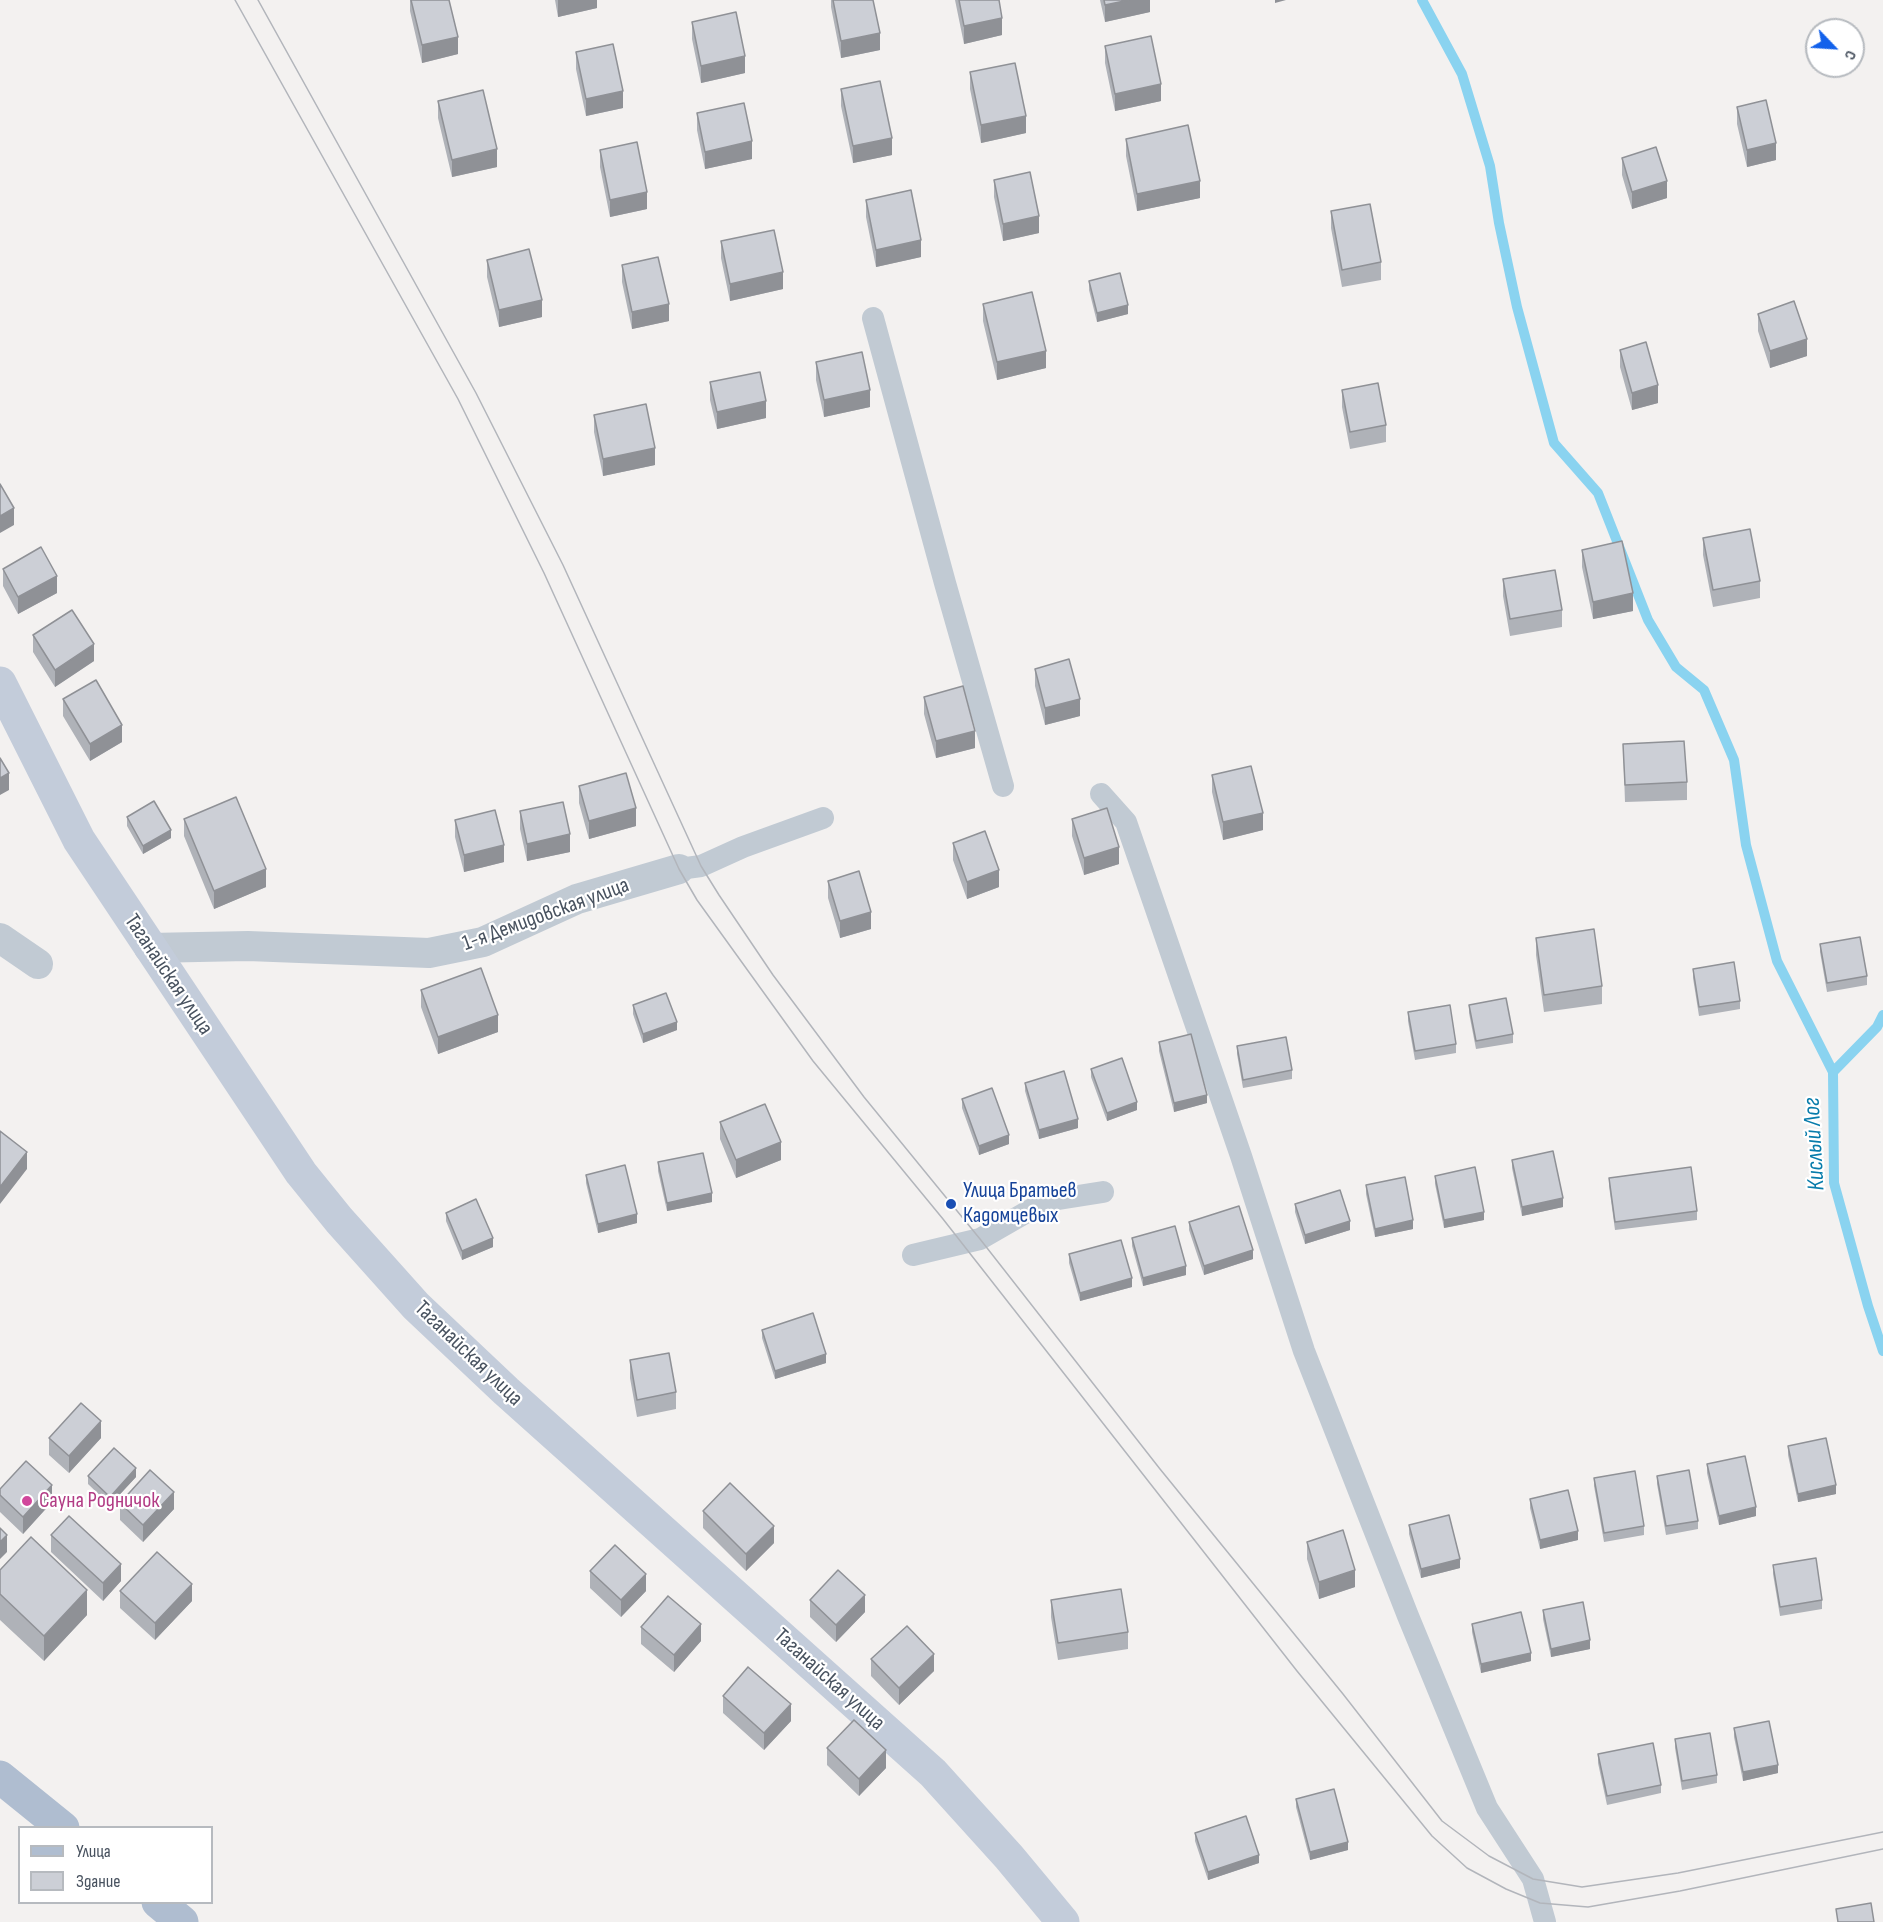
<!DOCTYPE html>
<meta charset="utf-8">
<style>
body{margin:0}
#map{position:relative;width:1883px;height:1922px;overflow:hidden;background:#f3f1f0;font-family:"Sofia Sans Condensed",sans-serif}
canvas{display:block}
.legend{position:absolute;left:18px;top:1826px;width:195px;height:78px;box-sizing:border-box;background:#fff;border:2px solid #b6babf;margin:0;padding:8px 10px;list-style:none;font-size:18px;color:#48525f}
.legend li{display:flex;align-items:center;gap:12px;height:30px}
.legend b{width:30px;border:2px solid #b6babf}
.north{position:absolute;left:1805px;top:18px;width:60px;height:60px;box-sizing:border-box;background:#fff;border:2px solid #b6babf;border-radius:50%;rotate:115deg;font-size:16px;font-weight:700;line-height:24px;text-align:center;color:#48525f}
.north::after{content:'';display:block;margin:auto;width:21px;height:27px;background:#1261eb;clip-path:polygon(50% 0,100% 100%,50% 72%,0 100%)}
</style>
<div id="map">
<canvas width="1883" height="1922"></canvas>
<ul class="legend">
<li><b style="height:8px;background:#afbdd0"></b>Улица</li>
<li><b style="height:16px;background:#cccfd6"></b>Здание</li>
</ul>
<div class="north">С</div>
</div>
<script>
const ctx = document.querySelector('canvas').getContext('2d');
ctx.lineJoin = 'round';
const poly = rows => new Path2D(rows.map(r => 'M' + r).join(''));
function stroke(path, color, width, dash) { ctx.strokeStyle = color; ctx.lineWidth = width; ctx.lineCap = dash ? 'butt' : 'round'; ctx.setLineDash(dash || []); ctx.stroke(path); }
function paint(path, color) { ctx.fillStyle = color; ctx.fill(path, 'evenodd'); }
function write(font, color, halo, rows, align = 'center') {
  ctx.font = font + ' "Sofia Sans Condensed",sans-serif'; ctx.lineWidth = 4.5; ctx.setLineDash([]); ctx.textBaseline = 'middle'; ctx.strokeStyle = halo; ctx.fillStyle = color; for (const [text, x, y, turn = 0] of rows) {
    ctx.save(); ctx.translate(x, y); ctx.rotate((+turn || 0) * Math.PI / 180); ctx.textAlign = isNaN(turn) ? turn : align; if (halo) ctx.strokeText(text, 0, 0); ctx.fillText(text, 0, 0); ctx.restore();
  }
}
const stream = poly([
 [1422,0,1462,74,1490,166,1499,223,1517,307,1554,443,1598,493,1648,620,1676,667,1704,690,1734,760,1746,845,1777,961,1833,1072,1834,1183,1868,1306,1883,1351],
 [1833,1072,1877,1027,1883,1015]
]);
const pedestrian = poly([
 [873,318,945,583,1003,786],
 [1101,794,1126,822,1241,1156,1304,1351,1408,1616,1487,1808,1533,1879,1545,1922],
 [679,869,701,866,743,847,823,818],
 [913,1255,980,1239,1046,1201,1103,1192]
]);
const minor = poly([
 [0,938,38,964],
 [149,948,248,946,429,953,483,942,577,899,679,869]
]);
const secondary = poly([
 [0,683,79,840,301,1173,339,1220,416,1306,506,1391,933,1773,1009,1857,1063,1922]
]);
const primary = poly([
 [0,1777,63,1828],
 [158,1902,182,1922]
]);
const tram = poly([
 [235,0,458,399,544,573,679,869,697,900,813,1061,943,1219,1297,1671,1432,1836,1467,1868,1506,1889,1540,1903,1588,1907,1680,1891,1883,1849],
 [258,0,476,393,563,565,701,866,719,895,773,975,864,1097,980,1239,1160,1469,1343,1694,1442,1821,1489,1856,1533,1879,1582,1887,1678,1873,1883,1832]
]);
const wall = poly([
 [410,0,449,0,458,54,422,63,410,11],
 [555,0,597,0,597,8,558,17],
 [831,0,873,0,880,50,841,58,831,7],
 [955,0,999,0,1002,35,964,44],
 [1100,0,1150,0,1150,12,1105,22],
 [692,22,745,73,701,83,692,39],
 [1105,46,1161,101,1115,111,1105,63],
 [576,52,623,108,586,116,576,69],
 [970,72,1026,133,981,143,970,89],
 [841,89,892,155,853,163,841,106],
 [438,101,497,167,452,177,438,118],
 [1737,107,1776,160,1747,167,1737,124],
 [697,113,752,159,705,169,697,130],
 [1126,139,1200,198,1137,211,1126,156],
 [600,150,647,209,610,217,600,167],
 [1622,158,1667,198,1632,209,1622,175],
 [994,180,1039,233,1003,241,994,197],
 [866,200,921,257,876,267,866,217],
 [1331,211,1381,262,1381,280,1342,287,1331,228],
 [721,241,783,289,730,301,721,258],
 [487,260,542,317,499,327,487,277],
 [622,265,669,321,632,329,622,282],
 [1089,281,1128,314,1097,322,1089,290],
 [983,304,1046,368,997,380,983,321],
 [1758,314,1807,356,1770,368,1758,331],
 [1620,350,1658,403,1632,410,1620,367],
 [816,362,870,407,824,417,816,380],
 [710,382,766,418,717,429,710,400],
 [1342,390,1386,425,1386,442,1350,449,1342,407],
 [594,415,655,465,603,476,594,432],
 [1703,538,1760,581,1760,598,1713,607,1703,555],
 [1582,550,1633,611,1593,619,1582,567],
 [3,569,57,593,18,614,3,586],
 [1503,579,1562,610,1562,627,1510,636,1503,596],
 [33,635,94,661,55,687,33,652],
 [1035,669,1080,716,1045,725,1035,686],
 [924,697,975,748,936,758,924,714],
 [63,699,122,742,90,761,63,716],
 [1623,744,1687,782,1687,800,1625,802],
 [1212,775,1263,830,1223,840,1212,792],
 [579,786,636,826,589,839,579,803],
 [520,811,570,852,527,861,520,829],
 [127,817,171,838,143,854,127,826],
 [184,819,266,887,214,909,184,836],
 [1072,819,1119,864,1084,875,1072,836],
 [455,820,504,862,464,872,455,837],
 [953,843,999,887,967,899,953,860],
 [828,881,871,929,840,938,828,898],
 [1536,938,1602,986,1602,1004,1544,1012,1536,955],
 [1820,944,1867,976,1867,985,1827,992,1820,952],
 [1693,969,1740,1001,1740,1009,1699,1016,1693,978],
 [421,990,498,1032,438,1054,421,1007],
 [633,1005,677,1030,643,1043,633,1014],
 [1469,1005,1513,1034,1513,1043,1476,1049,1469,1013],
 [1408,1012,1456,1044,1456,1053,1415,1060,1408,1021],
 [1159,1042,1207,1103,1174,1112,1159,1051],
 [1237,1046,1292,1070,1292,1079,1243,1088,1237,1054],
 [1091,1069,1137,1110,1107,1121,1091,1077],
 [1025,1083,1078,1128,1039,1139,1025,1091],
 [962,1099,1009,1144,979,1155,962,1108],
 [720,1122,781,1160,736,1178,720,1139],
 [1512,1160,1563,1207,1522,1216,1512,1168],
 [658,1162,712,1202,667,1211,658,1171],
 [586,1175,637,1223,598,1233,586,1183],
 [1435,1176,1484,1220,1444,1228,1435,1184],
 [1609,1178,1697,1211,1697,1220,1615,1230,1609,1186],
 [1366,1185,1413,1229,1375,1237,1366,1194],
 [1295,1204,1350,1230,1305,1244,1295,1212],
 [446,1213,493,1247,462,1260,446,1221],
 [1189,1222,1253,1259,1204,1275,1189,1230],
 [1132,1238,1186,1275,1143,1286,1132,1246],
 [1069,1254,1132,1287,1080,1301,1069,1263],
 [762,1330,826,1363,775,1379,762,1338],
 [630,1360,676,1392,676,1409,637,1417,630,1378],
 [49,1438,101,1438,69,1473,49,1455],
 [1788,1446,1836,1494,1798,1502,1788,1455],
 [1707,1464,1756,1516,1719,1525,1707,1473],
 [88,1476,136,1477,110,1505,88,1484],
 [1657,1476,1698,1521,1698,1529,1666,1535,1657,1484],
 [1594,1478,1644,1526,1644,1535,1604,1542,1594,1486],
 [0,1489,52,1502,23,1534,0,1512],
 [1530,1499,1578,1540,1540,1549,1530,1508],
 [120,1503,174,1509,143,1542,120,1520],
 [703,1511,774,1543,746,1571,703,1528],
 [1409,1525,1460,1568,1421,1578,1409,1534],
 [51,1535,121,1581,103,1601,51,1552],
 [1307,1542,1355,1587,1319,1599,1307,1559],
 [1773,1565,1822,1600,1822,1609,1780,1616,1773,1574],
 [0,1570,87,1615,44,1661,0,1620],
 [590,1571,646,1591,621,1617,590,1588],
 [120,1591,192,1601,155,1640,120,1608],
 [810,1600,865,1612,836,1642,810,1617],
 [1051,1600,1128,1632,1128,1649,1058,1660,1051,1617],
 [1543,1610,1590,1649,1551,1657,1543,1619],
 [1472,1624,1531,1661,1481,1673,1472,1632],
 [641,1627,701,1641,674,1672,641,1644],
 [871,1659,934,1671,899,1705,871,1676],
 [723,1696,791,1721,764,1750,723,1713],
 [1734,1728,1778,1773,1743,1781,1734,1737],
 [1675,1739,1717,1775,1717,1783,1682,1790,1675,1748],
 [827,1748,886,1768,859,1796,827,1765],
 [1598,1754,1661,1785,1661,1793,1607,1805,1598,1763],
 [1296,1799,1348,1850,1310,1860,1296,1807],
 [1195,1833,1259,1863,1208,1880,1195,1841]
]);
const shadedWall = poly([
 [558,0,597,0,597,8,558,17],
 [1129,0,1150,0,1150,12,1105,22,1105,5],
 [1275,0,1286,0,1275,3],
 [1002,18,1002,35,964,44,964,26],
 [880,33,880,50,841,58,841,41],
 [458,37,458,54,422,63,422,45],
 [745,56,745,73,701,83,701,66],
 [1161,84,1161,101,1115,111,1115,94],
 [623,91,623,108,586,116,586,99],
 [1026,116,1026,133,981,143,981,125],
 [892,138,892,155,853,163,853,146],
 [752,141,752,159,705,169,705,152],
 [1776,143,1776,160,1747,167,1747,150],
 [497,149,497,167,452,177,452,160],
 [1200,181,1200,198,1137,211,1137,194],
 [1667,181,1667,198,1632,209,1632,192],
 [647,192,647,209,610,217,610,200],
 [1039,216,1039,233,1003,241,1003,224],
 [921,240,921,257,876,267,876,250],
 [783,272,783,289,730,301,730,284],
 [542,300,542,317,499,327,499,310],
 [669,304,669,321,632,329,632,312],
 [1128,305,1128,314,1097,322,1097,313],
 [1807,339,1807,356,1770,368,1770,351],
 [1046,351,1046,368,997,380,997,362],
 [1658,385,1658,403,1632,410,1632,393],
 [870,390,870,407,824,417,824,400],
 [766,401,766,418,717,429,717,412],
 [655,448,655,465,603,476,603,459],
 [14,508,14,525,0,533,0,516],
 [57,576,57,593,18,614,18,597],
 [1633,593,1633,611,1593,619,1593,602],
 [94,644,94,661,55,687,55,670],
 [1080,699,1080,716,1045,725,1045,708],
 [122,725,122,742,90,761,90,744],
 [975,731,975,748,936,758,936,741],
 [9,773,9,790,0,795,0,778],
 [636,808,636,826,589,839,589,821],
 [1263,813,1263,830,1223,840,1223,822],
 [171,830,171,838,143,854,143,846],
 [570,834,570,852,527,861,527,844],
 [504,845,504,862,464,872,464,855],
 [1119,847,1119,864,1084,875,1084,858],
 [266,869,266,887,214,909,214,891],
 [999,870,999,887,967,899,967,882],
 [871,912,871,929,840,938,840,921],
 [498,1015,498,1032,438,1054,438,1037],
 [677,1022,677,1030,643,1043,643,1034],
 [1207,1095,1207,1103,1174,1112,1174,1103],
 [1137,1102,1137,1110,1107,1121,1107,1113],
 [1078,1119,1078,1128,1039,1139,1039,1130],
 [1009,1135,1009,1144,979,1155,979,1146],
 [781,1142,781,1160,736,1178,736,1160],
 [27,1152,27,1169,0,1204,0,1187],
 [712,1193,712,1202,667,1211,667,1203],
 [1563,1198,1563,1207,1522,1216,1522,1207],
 [1484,1212,1484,1220,1444,1228,1444,1220],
 [637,1214,637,1223,598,1233,598,1224],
 [1413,1220,1413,1229,1375,1237,1375,1229],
 [1350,1221,1350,1230,1305,1244,1305,1235],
 [493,1238,493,1247,462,1260,462,1251],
 [1253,1250,1253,1259,1204,1275,1204,1266],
 [1186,1266,1186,1275,1143,1286,1143,1278],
 [1132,1278,1132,1287,1080,1301,1080,1293],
 [826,1354,826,1363,775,1379,775,1371],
 [101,1421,101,1438,69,1473,69,1456],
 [136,1468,136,1477,110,1505,110,1497],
 [52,1485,52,1502,23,1534,23,1517],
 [1836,1485,1836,1494,1798,1502,1798,1494],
 [174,1492,174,1509,143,1542,143,1525],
 [1756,1507,1756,1516,1719,1525,1719,1516],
 [774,1526,774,1543,746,1571,746,1554],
 [1578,1531,1578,1540,1540,1549,1540,1540],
 [7,1535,7,1552,0,1559,0,1542],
 [1460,1559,1460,1568,1421,1578,1421,1569],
 [121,1564,121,1581,103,1601,103,1583],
 [1355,1570,1355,1587,1319,1599,1319,1582],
 [646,1574,646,1591,621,1617,621,1600],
 [192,1584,192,1601,155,1640,155,1623],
 [87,1590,87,1615,44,1661,44,1636],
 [865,1595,865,1612,836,1642,836,1625],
 [701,1624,701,1641,674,1672,674,1655],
 [1590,1640,1590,1649,1551,1657,1551,1649],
 [1531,1653,1531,1661,1481,1673,1481,1664],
 [934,1654,934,1671,899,1705,899,1688],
 [791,1704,791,1721,764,1750,764,1733],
 [886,1750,886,1768,859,1796,859,1779],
 [1778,1765,1778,1773,1743,1781,1743,1772],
 [1348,1842,1348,1850,1310,1860,1310,1852],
 [1259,1855,1259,1863,1208,1880,1208,1872]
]);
const building = poly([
 [411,0,449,0,458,37,422,45,411,0],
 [833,0,873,0,880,33,841,41,833,0],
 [959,0,999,0,1002,18,964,26,959,0],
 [1104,0,1129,0,1105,5,1104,0],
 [736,12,745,56,701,66,692,22,736,12],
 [1151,36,1161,84,1115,94,1105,46,1151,36],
 [613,44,623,91,586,99,576,52,613,44],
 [1015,63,1026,116,981,125,970,72,1015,63],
 [880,81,892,138,853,146,841,89,880,81],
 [483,90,497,149,452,160,438,101,483,90],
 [1766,100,1776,143,1747,150,1737,107,1766,100],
 [744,103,752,141,705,152,697,113,744,103],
 [1188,125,1200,181,1137,194,1126,139,1188,125],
 [637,142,647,192,610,200,600,150,637,142],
 [1656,147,1667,181,1632,192,1622,158,1656,147],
 [1030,172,1039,216,1003,224,994,180,1030,172],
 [911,190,921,240,876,250,866,200,911,190],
 [1370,204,1381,262,1342,270,1331,211,1370,204],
 [774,230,783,272,730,284,721,241,774,230],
 [529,249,542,300,499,310,487,260,529,249],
 [658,257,669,304,632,312,622,265,658,257],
 [1120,273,1128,305,1097,313,1089,281,1120,273],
 [1032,292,1046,351,997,362,983,304,1032,292],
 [1794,301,1807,339,1770,351,1758,314,1794,301],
 [1646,342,1658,385,1632,393,1620,350,1646,342],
 [862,352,870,390,824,400,816,362,862,352],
 [760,372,766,401,717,412,710,382,760,372],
 [1378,383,1386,425,1350,432,1342,390,1378,383],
 [646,404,655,448,603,459,594,415,646,404],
 [0,484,14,508,0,516,0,484],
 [1750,529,1760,581,1713,590,1703,538,1750,529],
 [1622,541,1633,593,1593,602,1582,550,1622,541],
 [41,547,57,576,18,597,3,569,41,547],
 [1555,570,1562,610,1510,619,1503,579,1555,570],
 [72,610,94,644,55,670,33,635,72,610],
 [1069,659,1080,699,1045,708,1035,669,1069,659],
 [96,680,122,725,90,744,63,699,96,680],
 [963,686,975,731,936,741,924,697,963,686],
 [1684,741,1687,782,1625,785,1623,744,1684,741],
 [0,758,9,773,0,778,0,758],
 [1251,766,1263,813,1223,822,1212,775,1251,766],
 [626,773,636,808,589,821,579,786,626,773],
 [236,797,266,869,214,891,184,819,236,797],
 [154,801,171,830,143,846,127,817,154,801],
 [563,802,570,834,527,844,520,811,563,802],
 [1107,808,1119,847,1084,858,1072,819,1107,808],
 [495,810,504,845,464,855,455,820,495,810],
 [985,831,999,870,967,882,953,843,985,831],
 [859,871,871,912,840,921,828,881,859,871],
 [1594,929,1602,986,1544,995,1536,938,1594,929],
 [1860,937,1867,976,1827,983,1820,944,1860,937],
 [1734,962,1740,1001,1699,1007,1693,969,1734,962],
 [481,968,498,1015,438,1037,421,990,481,968],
 [666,993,677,1022,643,1034,633,1005,666,993],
 [1506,998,1513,1034,1476,1041,1469,1005,1506,998],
 [1450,1005,1456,1044,1415,1051,1408,1012,1450,1005],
 [1191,1034,1207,1095,1174,1103,1159,1042,1191,1034],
 [1286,1037,1292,1070,1243,1080,1237,1046,1286,1037],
 [1122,1058,1137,1102,1107,1113,1091,1069,1122,1058],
 [1064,1071,1078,1119,1039,1130,1025,1083,1064,1071],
 [992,1088,1009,1135,979,1146,962,1099,992,1088],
 [765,1104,781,1142,736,1160,720,1122,765,1104],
 [0,1131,27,1152,0,1187,0,1131],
 [1553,1151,1563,1198,1522,1207,1512,1160,1553,1151],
 [703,1153,712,1193,667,1203,658,1162,703,1153],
 [625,1165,637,1214,598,1224,586,1175,625,1165],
 [1475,1167,1484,1212,1444,1220,1435,1176,1475,1167],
 [1691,1167,1697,1211,1615,1222,1609,1178,1691,1167],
 [1405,1177,1413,1220,1375,1229,1366,1185,1405,1177],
 [1340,1190,1350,1221,1305,1235,1295,1204,1340,1190],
 [476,1199,493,1238,462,1251,446,1213,476,1199],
 [1239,1206,1253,1250,1204,1266,1189,1222,1239,1206],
 [1175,1226,1186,1266,1143,1278,1132,1238,1175,1226],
 [1121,1240,1132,1278,1080,1293,1069,1254,1121,1240],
 [813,1313,826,1354,775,1371,762,1330,813,1313],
 [669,1353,676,1392,637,1400,630,1360,669,1353],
 [81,1403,101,1421,69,1456,49,1438,81,1403],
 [1826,1438,1836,1485,1798,1494,1788,1446,1826,1438],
 [114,1448,136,1468,110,1497,88,1476,114,1448],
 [1745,1456,1756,1507,1719,1516,1707,1464,1745,1456],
 [26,1461,52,1485,23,1517,0,1495,0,1489,26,1461],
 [150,1470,174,1492,143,1525,120,1503,150,1470],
 [1689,1470,1698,1521,1666,1526,1657,1476,1689,1470],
 [1635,1471,1644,1526,1604,1533,1594,1478,1635,1471],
 [730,1483,774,1526,746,1554,703,1511,730,1483],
 [1568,1490,1578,1531,1540,1540,1530,1499,1568,1490],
 [1449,1515,1460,1559,1421,1569,1409,1525,1449,1515],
 [69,1516,121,1564,103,1583,51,1535,69,1516],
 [0,1528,7,1535,0,1542,0,1528],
 [1343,1530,1355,1570,1319,1582,1307,1542,1343,1530],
 [31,1537,87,1590,44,1636,0,1594,0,1570,31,1537],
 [615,1545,646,1574,621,1600,590,1571,615,1545],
 [157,1552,192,1584,155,1623,120,1591,157,1552],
 [1816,1558,1822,1600,1780,1607,1773,1565,1816,1558],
 [838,1570,865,1595,836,1625,810,1600,838,1570],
 [1121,1589,1128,1632,1058,1643,1051,1600,1121,1589],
 [668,1596,701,1624,674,1655,641,1627,668,1596],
 [1583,1602,1590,1640,1551,1649,1543,1610,1583,1602],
 [1521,1612,1531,1653,1481,1664,1472,1624,1521,1612],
 [907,1626,934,1654,899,1688,871,1659,907,1626],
 [748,1667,791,1704,764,1733,723,1696,748,1667],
 [854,1720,886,1750,859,1779,827,1748,854,1720],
 [1769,1721,1778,1765,1743,1772,1734,1728,1769,1721],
 [1710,1733,1717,1775,1682,1781,1675,1739,1710,1733],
 [1653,1743,1661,1785,1607,1796,1598,1754,1653,1743],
 [1334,1789,1348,1842,1310,1852,1296,1799,1334,1789],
 [1246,1816,1259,1855,1208,1872,1195,1833,1246,1816],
 [1871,1903,1874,1922,1838,1922,1836,1909,1871,1903]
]);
const markers = [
 [951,1204,6,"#1a4fb4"],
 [27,1501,6,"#d1479c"]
];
const streetNames = [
 ["1-я Демидовская улица",546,915,-20],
 ["Таганайская улица",168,975,56],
 ["Таганайская улица",468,1354,44],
 ["Таганайская улица",829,1680,42]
];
const transitNames = [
 ["Улица Братьев",963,1191],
 ["Кадомцевых",963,1216]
];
const hotelNames = [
 ["Сауна Родничок",39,1501]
];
const waterNames = [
 ["Кислый Лог",1815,1144,-93]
];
stroke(stream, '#8ad3f0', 10);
stroke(pedestrian, '#c1cad3', 22);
stroke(minor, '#c1cad3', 30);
stroke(secondary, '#c3ccda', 33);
stroke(primary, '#afbdd0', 33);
stroke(tram, '#b2b5bb', 1.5);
paint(wall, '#afb2b8');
paint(shadedWall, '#8f9196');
paint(building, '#cccfd6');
stroke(building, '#8f9196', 1.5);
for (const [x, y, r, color] of markers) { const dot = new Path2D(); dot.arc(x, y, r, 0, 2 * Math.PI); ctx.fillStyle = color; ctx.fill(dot); stroke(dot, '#fff', 2); }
write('22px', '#48525f', '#fff', streetNames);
write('22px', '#164399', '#fff', transitNames, 'left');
write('22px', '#b23c85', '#fff', hotelNames, 'left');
write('italic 24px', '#087cab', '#fff', waterNames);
</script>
